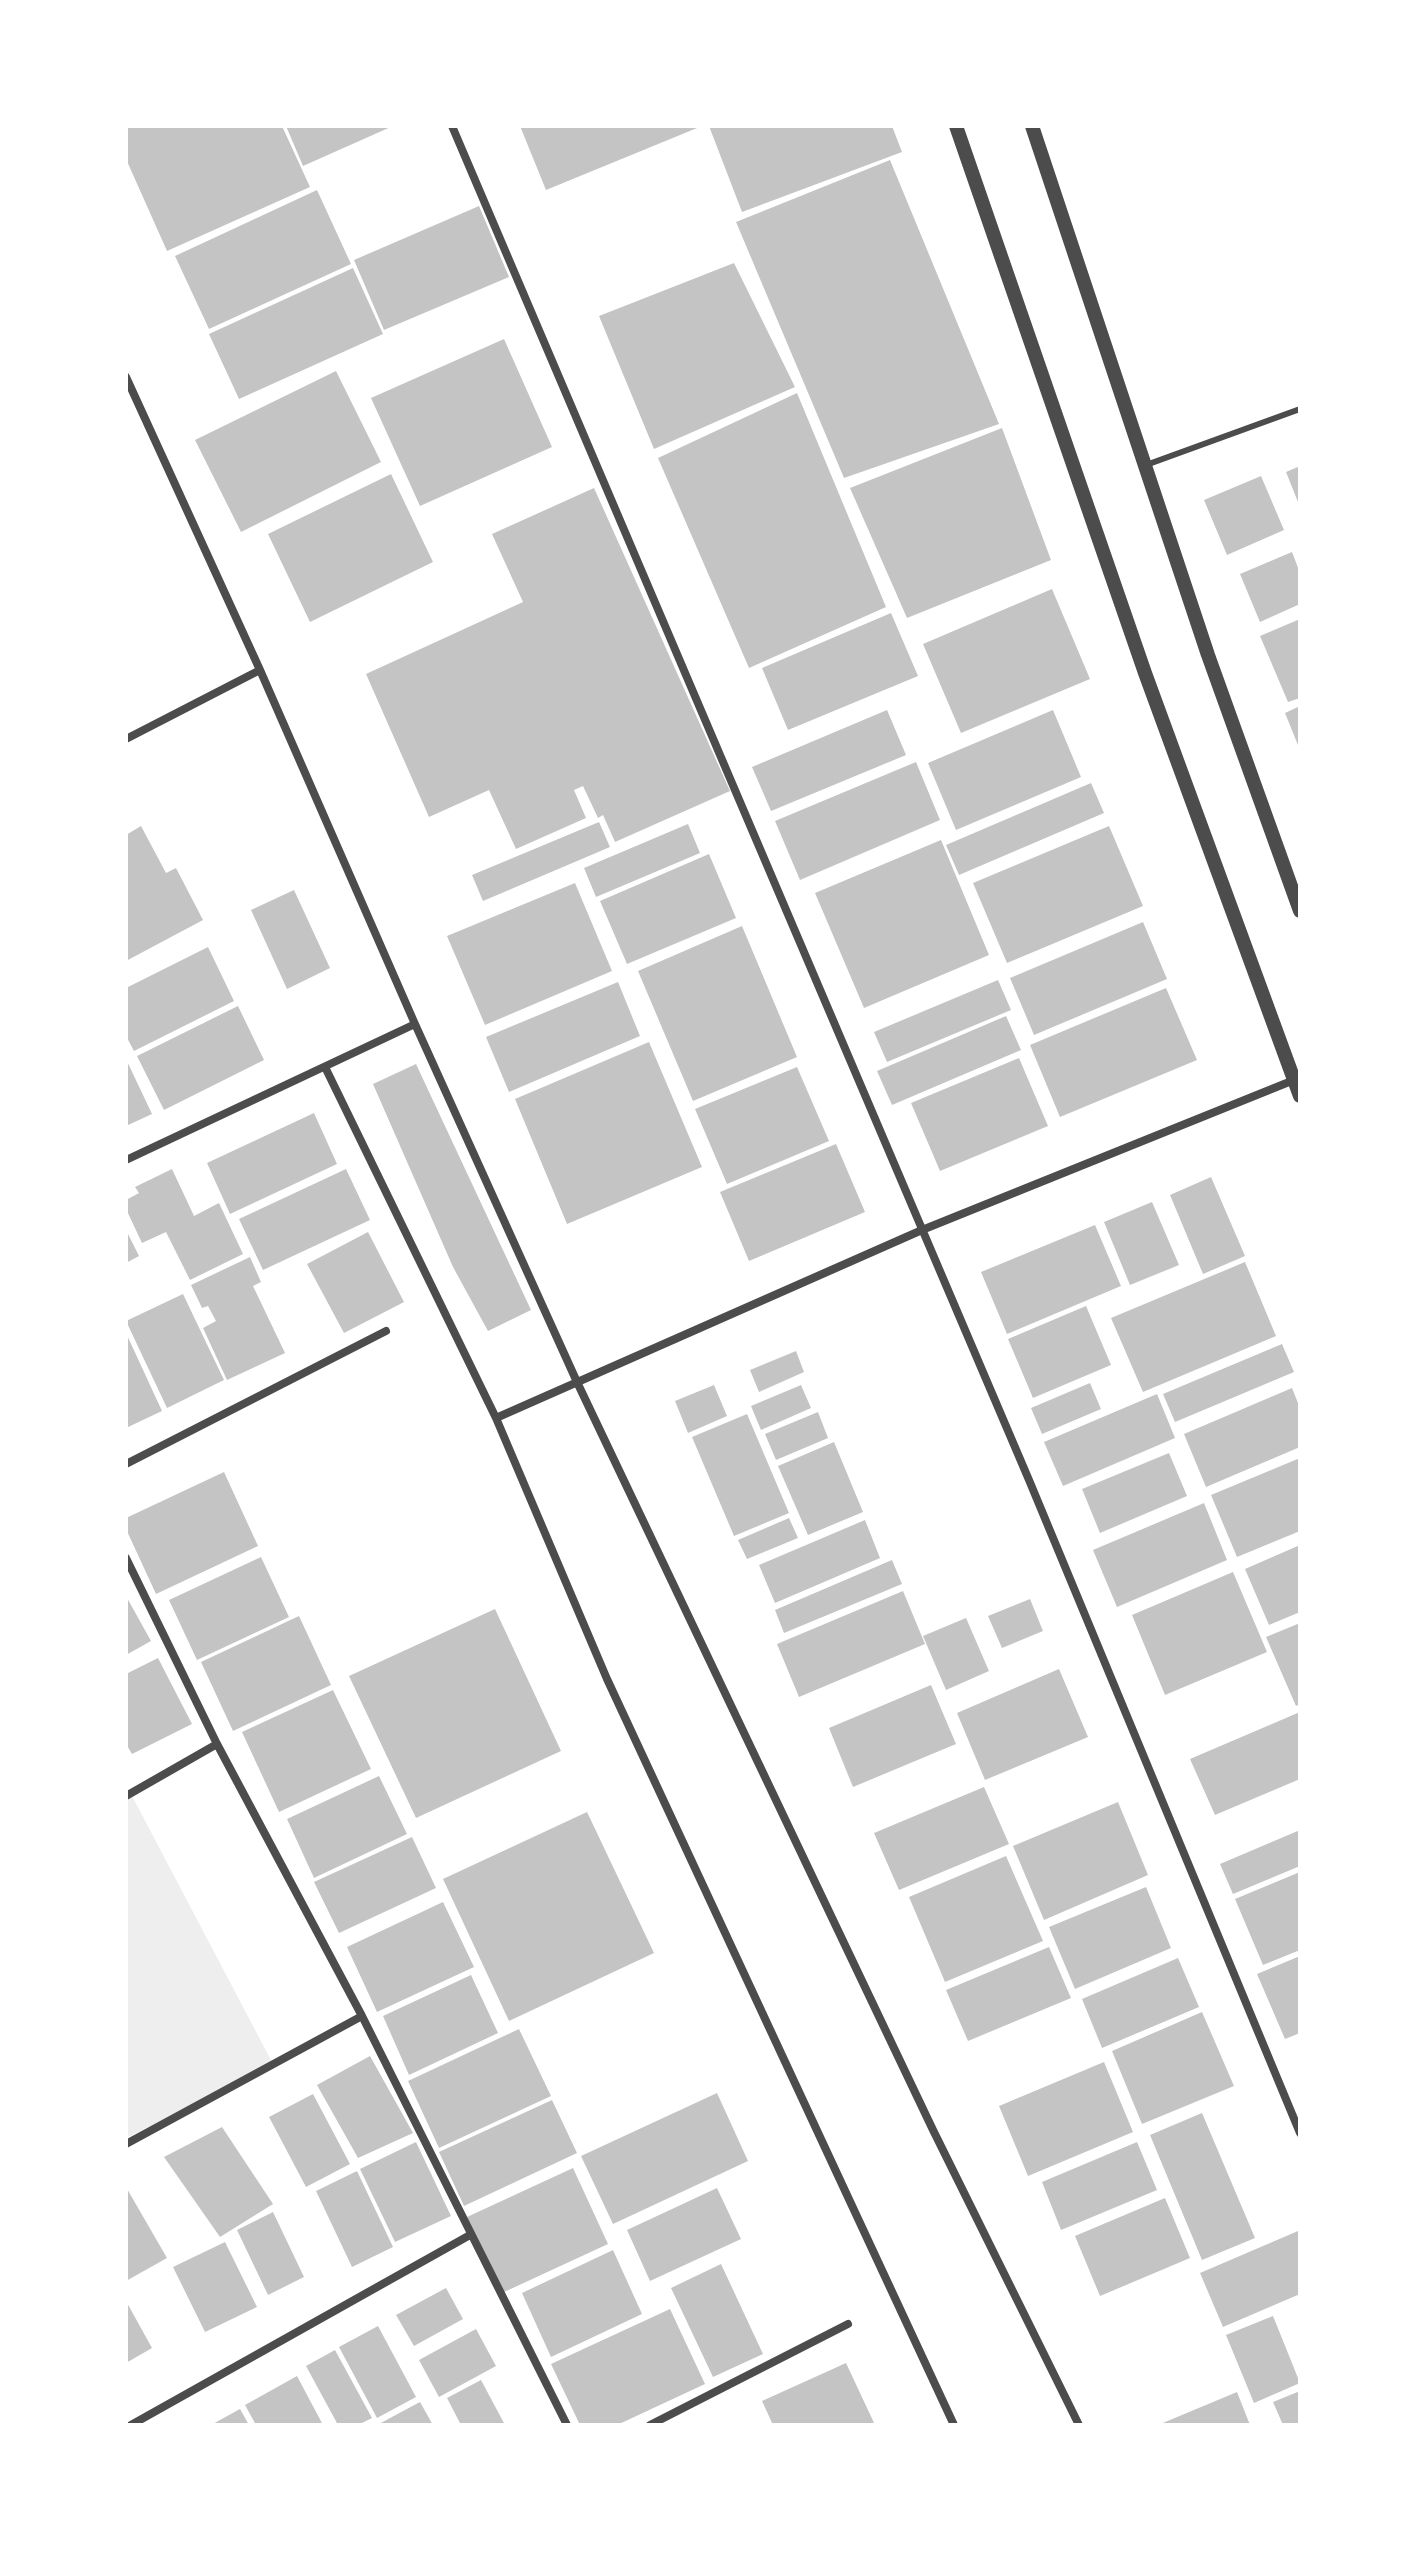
<!DOCTYPE html>
<style>
body{margin:0}
#map{position:relative;width:1426px;height:2551px;overflow:hidden;background:#fff;font-family:"IBM Plex Sans",sans-serif}
canvas{display:block}
.frame{position:absolute;inset:0;border:128px solid #fff;pointer-events:none}
</style>
<div id="map">
<canvas width="1426" height="2551"></canvas>
<div class="frame"></div>
</div>
<script>
const ctx = document.querySelector('canvas').getContext('2d');
ctx.lineJoin = 'round';
function paint(path, color) { ctx.fillStyle = color; ctx.fill(path, 'evenodd'); }
const poly = rows => new Path2D(rows.map(r => 'M' + r).join(''));
function stroke(path, color, width, dash) { ctx.strokeStyle = color; ctx.lineWidth = width; ctx.lineCap = dash ? 'butt' : 'round'; ctx.setLineDash(dash || []); ctx.stroke(path); }
const green = poly([
 [131,1794,273,2064,126,2138,126,1796]
]);
const building = poly([
 [126,126,282,126,310,187,167,251,126,159],
 [286,126,393,126,303,166],
 [520,126,702,126,546,190],
 [709,126,892,126,902,152,742,212],
 [890,160,999,424,844,478,736,222],
 [317,190,351,264,209,329,175,256],
 [479,206,509,277,384,330,354,260],
 [734,263,795,387,654,449,599,316],
 [353,268,383,334,239,399,209,334],
 [504,339,552,447,420,506,371,398],
 [336,371,381,462,241,532,195,440],
 [797,393,886,607,749,668,658,458],
 [1002,428,1051,560,907,618,850,488],
 [1300,466,1300,507,1286,472],
 [391,474,433,562,310,622,268,534],
 [1261,476,1284,530,1227,555,1204,500],
 [594,488,730,791,615,842,603,815,598,818,583,786,574,790,586,818,516,849,489,790,429,817,366,674,523,602,492,534],
 [1292,552,1300,573,1300,604,1260,622,1240,574],
 [1052,589,1090,679,961,733,923,644],
 [891,613,918,676,788,730,762,668],
 [1300,619,1300,698,1288,702,1260,636],
 [1300,706,1300,750,1285,713],
 [887,710,906,755,771,811,752,767],
 [1053,710,1081,777,956,830,928,763],
 [916,762,940,820,800,880,775,821],
 [1091,783,1104,813,959,875,946,845],
 [599,822,610,847,483,901,472,875],
 [688,824,700,853,596,897,584,868],
 [141,826,166,873,176,868,203,920,126,961,126,835],
 [1109,826,1143,906,1007,963,973,883],
 [941,840,989,955,864,1008,815,893],
 [709,854,736,918,627,964,600,901],
 [575,883,612,971,485,1025,447,936],
 [294,890,330,968,287,989,251,910],
 [1143,922,1167,979,1034,1035,1010,978],
 [742,926,797,1057,693,1101,638,971],
 [208,947,234,1001,134,1051,126,1036,126,988],
 [998,980,1011,1010,887,1062,874,1032],
 [618,982,640,1036,509,1092,486,1037],
 [1166,988,1197,1060,1060,1117,1030,1045],
 [238,1006,264,1060,164,1110,137,1056],
 [1006,1016,1021,1050,892,1105,877,1071],
 [649,1042,702,1167,567,1224,515,1099],
 [1019,1058,1048,1126,940,1171,911,1103],
 [126,1059,152,1114,126,1126],
 [416,1064,531,1310,488,1331,453,1267,373,1084],
 [797,1067,829,1141,727,1184,695,1109],
 [314,1113,337,1164,230,1214,207,1163],
 [836,1144,865,1212,749,1261,720,1192],
 [172,1169,194,1216,219,1203,243,1254,190,1280,166,1232,142,1243,126,1209,126,1200,139,1193,135,1187],
 [346,1169,370,1220,263,1270,239,1219],
 [1211,1177,1245,1256,1203,1274,1170,1195],
 [1152,1202,1179,1265,1130,1285,1104,1222],
 [1095,1225,1121,1286,1007,1334,981,1272],
 [126,1230,139,1256,126,1263],
 [368,1232,404,1302,344,1333,307,1264],
 [250,1257,261,1282,253,1286,285,1353,227,1380,203,1328,216,1321,208,1306,202,1308,191,1285],
 [1245,1262,1276,1336,1143,1392,1111,1318],
 [183,1294,224,1380,167,1408,126,1321],
 [1086,1306,1111,1365,1033,1398,1008,1339],
 [126,1333,162,1411,126,1428],
 [1282,1344,1294,1372,1175,1422,1163,1394],
 [796,1351,804,1372,759,1392,750,1370],
 [1090,1383,1101,1409,1042,1434,1031,1408],
 [714,1385,727,1416,688,1433,675,1401],
 [801,1385,811,1408,761,1430,751,1406],
 [1292,1388,1300,1408,1300,1447,1206,1487,1184,1434],
 [1157,1394,1175,1438,1063,1486,1044,1442],
 [818,1412,828,1438,776,1460,765,1434],
 [747,1414,789,1513,734,1536,692,1437],
 [834,1442,863,1512,808,1535,778,1466],
 [1169,1453,1187,1496,1100,1533,1082,1489],
 [1300,1458,1300,1531,1237,1557,1211,1495],
 [224,1472,258,1546,156,1594,126,1529,126,1518],
 [1204,1503,1227,1560,1117,1607,1093,1550],
 [789,1518,798,1538,747,1559,738,1540],
 [865,1520,880,1558,775,1603,759,1565],
 [1300,1545,1300,1612,1269,1625,1245,1569],
 [261,1557,289,1617,197,1660,169,1600],
 [892,1560,902,1584,784,1633,775,1610],
 [1233,1572,1267,1652,1165,1695,1132,1615],
 [903,1591,925,1644,799,1697,777,1644],
 [126,1596,151,1641,126,1655],
 [1030,1599,1043,1631,1002,1648,988,1616],
 [495,1609,561,1751,416,1818,349,1676],
 [299,1616,331,1685,233,1731,201,1662],
 [966,1618,989,1671,946,1690,923,1636],
 [1300,1623,1300,1704,1296,1706,1266,1637],
 [158,1658,192,1724,132,1754,126,1744,126,1674],
 [1059,1669,1088,1737,985,1780,957,1713],
 [931,1685,956,1744,853,1787,829,1728],
 [333,1690,371,1769,279,1812,242,1732],
 [1300,1712,1300,1779,1215,1815,1190,1759],
 [379,1776,407,1834,314,1878,287,1819],
 [984,1787,1009,1844,899,1890,874,1833],
 [1118,1802,1148,1875,1044,1920,1013,1846],
 [587,1812,654,1953,509,2021,443,1879],
 [1300,1830,1300,1866,1233,1894,1220,1864],
 [412,1837,436,1888,339,1933,314,1882],
 [1006,1856,1043,1941,945,1982,909,1897],
 [1300,1872,1300,1950,1263,1965,1235,1899],
 [1146,1887,1171,1948,1075,1989,1049,1927],
 [443,1902,474,1967,377,2012,347,1947],
 [1049,1947,1071,1998,968,2041,946,1990],
 [1300,1956,1300,2033,1285,2039,1257,1974],
 [1178,1958,1199,2007,1102,2048,1082,1999],
 [471,1975,498,2033,409,2075,383,2016],
 [1202,2012,1234,2086,1142,2124,1112,2051],
 [519,2029,551,2096,439,2148,408,2081],
 [370,2056,413,2133,358,2158,317,2085],
 [1104,2062,1133,2132,1028,2176,999,2106],
 [717,2093,748,2161,613,2224,581,2156],
 [313,2094,350,2164,306,2187,269,2117],
 [552,2100,577,2153,464,2206,439,2152],
 [1202,2113,1255,2238,1202,2260,1150,2135],
 [222,2127,273,2204,220,2237,164,2157],
 [416,2142,451,2216,395,2242,360,2169],
 [1137,2142,1157,2190,1061,2230,1042,2182],
 [573,2168,608,2244,502,2293,467,2217],
 [357,2171,393,2247,352,2267,316,2191],
 [126,2187,167,2258,126,2281],
 [717,2188,741,2239,650,2281,627,2230],
 [1165,2198,1190,2258,1100,2296,1075,2236],
 [273,2212,304,2277,268,2295,237,2230],
 [1298,2231,1300,2294,1223,2327,1200,2273],
 [225,2242,257,2307,205,2332,173,2267],
 [613,2250,642,2314,551,2357,522,2293],
 [721,2264,763,2354,713,2377,671,2288],
 [446,2288,463,2319,414,2346,396,2315],
 [126,2301,152,2348,126,2363],
 [670,2309,705,2384,617,2425,580,2425,551,2364],
 [1273,2316,1300,2383,1254,2403,1226,2335],
 [378,2326,416,2397,377,2418,339,2347],
 [476,2329,496,2366,439,2397,419,2360],
 [335,2350,372,2418,358,2425,338,2425,306,2366],
 [846,2363,875,2425,773,2425,762,2401],
 [297,2376,323,2425,256,2425,245,2405],
 [481,2380,505,2425,461,2425,447,2398],
 [1300,2391,1300,2425,1283,2425,1273,2402],
 [1237,2392,1250,2425,1158,2425],
 [420,2402,433,2425,377,2425],
 [240,2409,249,2425,211,2425]
]);
const service = poly([
 [1146,465,1300,409]
]);
const minor = poly([
 [452,126,1029,1480,1300,2133],
 [126,377,260,670,415,1024,577,1382,933,2130,1079,2425],
 [126,739,260,670],
 [325,1067,496,1418,607,1679,954,2425],
 [126,1160,415,1024],
 [496,1418,922,1230,1294,1080],
 [126,1464,386,1331],
 [126,1558,217,1744,362,2016,567,2425],
 [126,1796,217,1744],
 [126,2144,362,2016],
 [131,2425,470,2235],
 [650,2425,848,2324]
]);
const tertiary = poly([
 [956,126,1145,673,1300,1096],
 [1032,126,1208,655,1300,911]
]);
paint(green, '#eee');
paint(building, '#c4c4c4');
stroke(service, '#4c4c4c', 6);
stroke(minor, '#4c4c4c', 8);
stroke(tertiary, '#4c4c4c', 14);
</script>
